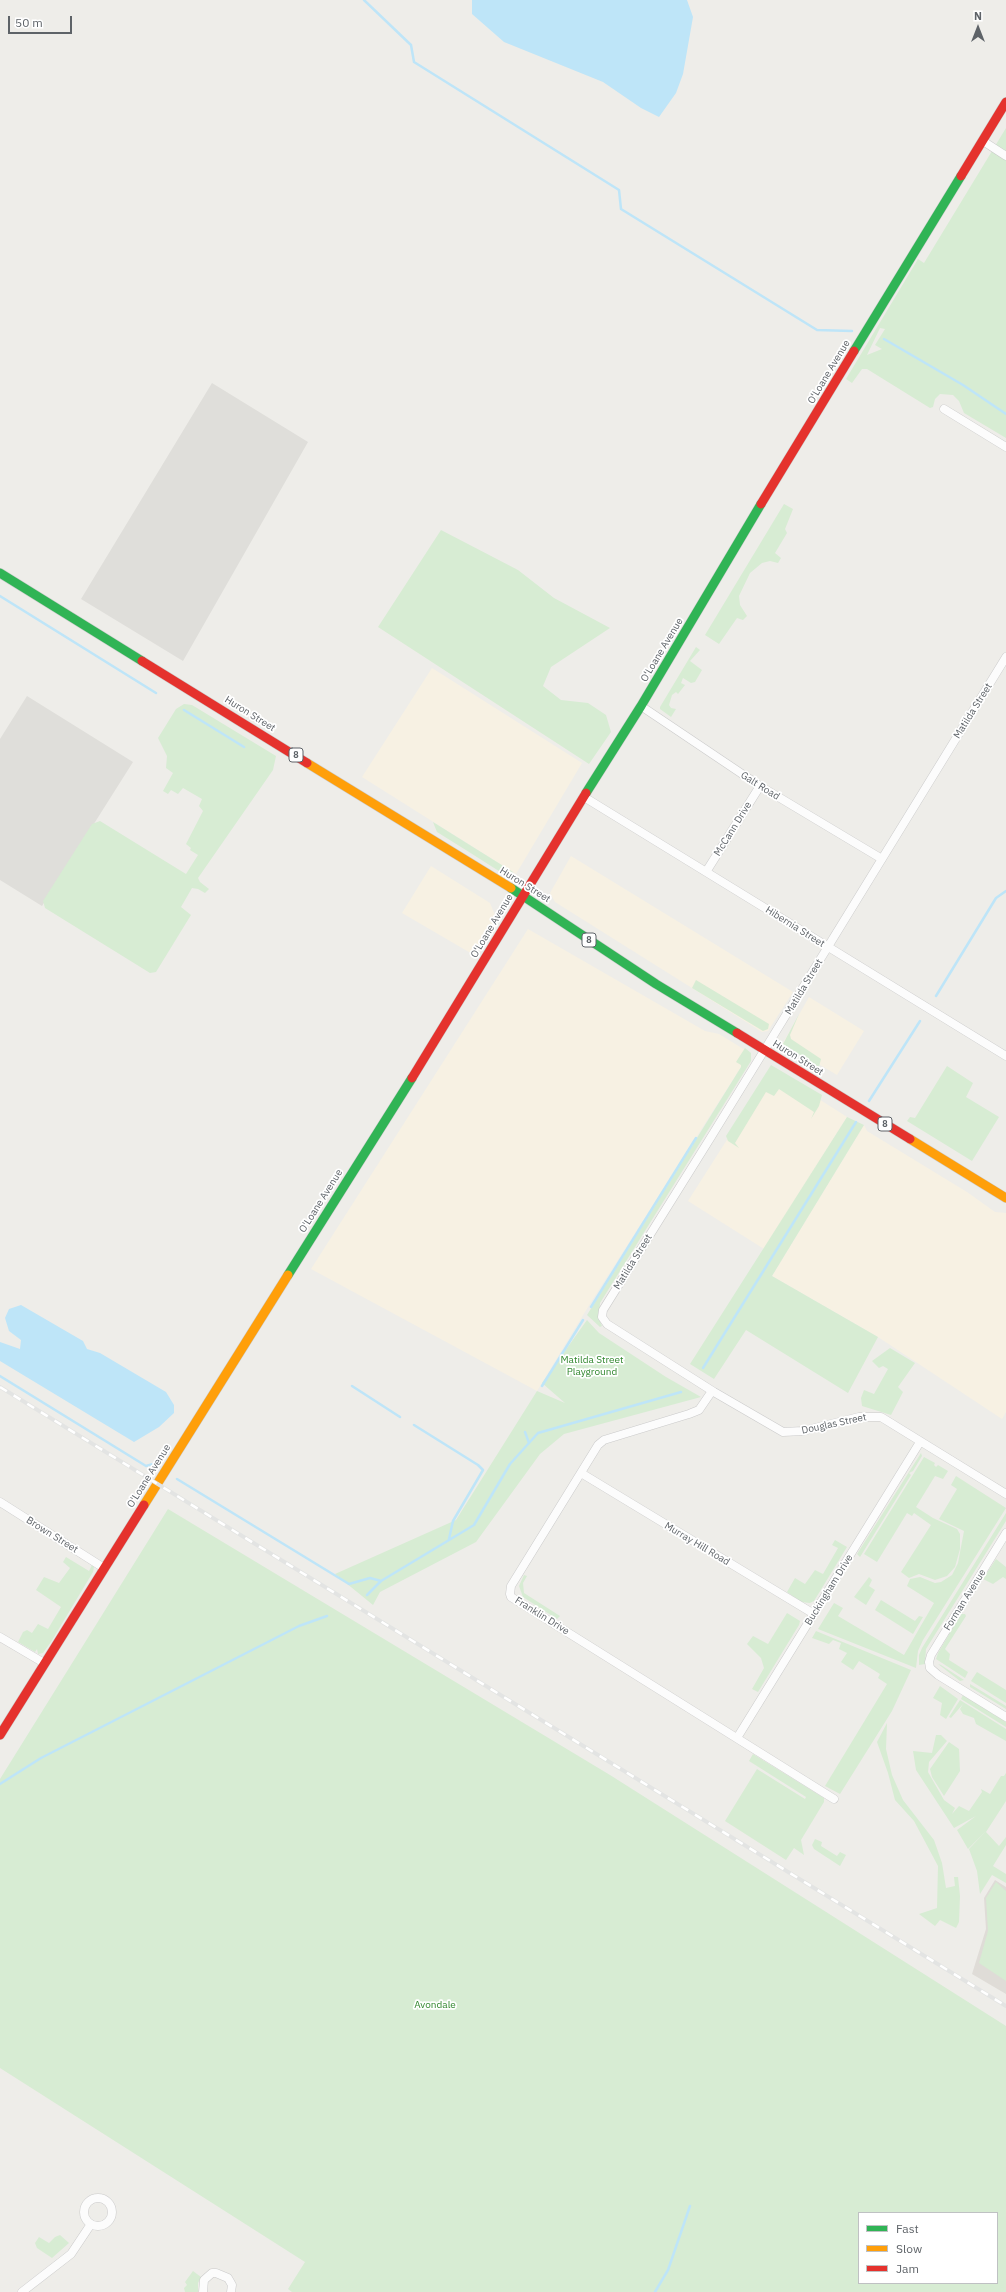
<!DOCTYPE html>
<style>
body{margin:0}
#map{position:relative;width:1006px;height:2292px;overflow:hidden;background:#eeede9;font-family:"IBM Plex Sans",sans-serif}
canvas{display:block}
.legend{position:absolute;left:858px;top:2212px;width:140px;height:72px;box-sizing:border-box;background:#fff;border:1px solid #bfc1c3;margin:0;padding:5px 7px;list-style:none;font-size:12px;color:#5e6368}
.legend li{display:flex;align-items:center;gap:8px;height:20px}
.legend b{width:20px;border:1px solid #bfc1c3}
.north{position:absolute;left:958px;top:8px;width:40px;height:40px;-webkit-text-stroke:3px #fff;paint-order:stroke;rotate:0deg;font-size:11px;font-weight:700;line-height:16px;text-align:center;color:#5e6368}
.north::after{content:'';display:block;margin:auto;width:14px;height:18px;background:#5e6368;clip-path:polygon(50% 0,100% 100%,50% 72%,0 100%)}
.scale{position:absolute;left:8px;top:16px;width:64px;height:18px;box-sizing:border-box;border:2px solid #5e6368;border-top:0;padding-left:5px;font-size:12px;line-height:14px;white-space:nowrap;color:#5e6368;-webkit-text-stroke:3px #fff;paint-order:stroke}
</style>
<div id="map">
<canvas width="1006" height="2292"></canvas>
<ul class="legend">
<li><b style="height:5px;background:#30b455"></b>Fast</li>
<li><b style="height:5px;background:#ff9f0a"></b>Slow</li>
<li><b style="height:5px;background:#e5322d"></b>Jam</li>
</ul>
<div class="north">N</div>
<div class="scale">50 m</div>
</div>
<script>
const ctx = document.querySelector('canvas').getContext('2d');
ctx.lineJoin = 'round';
function paint(path, color) { ctx.fillStyle = color; ctx.fill(path, 'evenodd'); }
const poly = rows => new Path2D(rows.map(r => 'M' + r).join(''));
function stroke(path, color, width, dash) { ctx.strokeStyle = color; ctx.lineWidth = width; ctx.lineCap = dash ? 'butt' : 'round'; ctx.setLineDash(dash || []); ctx.stroke(path); }
function write(font, color, halo, rows, align = 'center') {
  ctx.font = font + ' "IBM Plex Sans",sans-serif'; ctx.lineWidth = 3.5; ctx.setLineDash([]); ctx.textBaseline = 'middle'; ctx.strokeStyle = halo; ctx.fillStyle = color; for (const [text, x, y, turn = 0] of rows) {
    ctx.save(); ctx.translate(x, y); ctx.rotate((+turn || 0) * Math.PI / 180); ctx.textAlign = isNaN(turn) ? turn : align; if (halo) ctx.strokeText(text, 0, 0); ctx.fillText(text, 0, 0); ctx.restore();
  }
}
const commercial = poly([
 [432,668,582,763,516,874,362,777],
 [571,856,793,992,768,1031,762,1032,555,902,550,893],
 [431,866,490,903,497,920,474,955,402,913],
 [528,929,705,1031,719,1034,750,1053,591,1302,537,1391,311,1269],
 [809,997,864,1031,837,1075,783,1043],
 [772,1069,847,1117,764,1249,688,1201],
 [864,1125,867,1131,967,1192,995,1212,1006,1213,1006,1412,1002,1419,878,1337,772,1276]
]);
const industrial = poly([
 [212,383,308,442,183,661,81,599],
 [27,696,133,762,42,906,0,880,0,739]
]);
const education = poly([
 [995,1880,1006,1887,1006,1994,972,1974,986,1929,984,1898]
]);
const green = poly([
 [1006,128,1006,438,964,413,959,401,953,395,940,394,935,399,933,407,930,408,867,369,862,369,852,383,846,379,918,259,924,263],
 [880,328,885,329,875,345,882,349,867,355],
 [784,504,793,509,785,529,787,533,775,553,781,558,778,563,770,561,762,563,750,573,739,596,740,605,747,616,743,620,737,618,719,644,705,635],
 [441,530,518,570,554,598,610,628,551,667,543,686,561,700,588,703,606,715,611,732,589,764,378,627],
 [696,647,700,650,690,661,702,670,695,682,691,683,683,678,681,683,685,685,678,694,676,692,672,695,669,705,671,708,676,709,671,717,660,709,660,707],
 [184,704,192,705,276,756,273,770,198,878,200,882,209,889,205,893,198,889,192,888,181,907,191,915,156,972,150,973,45,908,43,901,92,824,100,821,186,874,198,855,190,850,191,848,186,844,203,811,199,806,202,799,183,788,178,794,171,790,168,794,163,791,173,773,166,768,167,756,158,738,176,709],
 [433,822,513,872,511,875,502,873,469,852,437,832],
 [696,980,769,1024,768,1029,763,1031,692,988],
 [799,1014,790,1035,791,1039,821,1059,819,1067,783,1044],
 [745,1048,751,1053,751,1061,600,1303,599,1319,602,1326,600,1327,587,1315,741,1067,741,1065,736,1062],
 [771,1065,822,1095,819,1106,811,1119,814,1112,779,1089,774,1096,766,1092,735,1143,739,1148,728,1141,726,1136],
 [947,1066,973,1083,966,1097,999,1117,972,1161,907,1121,910,1117,915,1118],
 [847,1117,864,1125,772,1276,878,1337,848,1393,746,1330,714,1379,690,1364],
 [587,1320,599,1333,666,1377,701,1397,564,1434,540,1454,476,1542,380,1592,373,1605,335,1574,456,1520,537,1391,565,1403,542,1383],
 [890,1348,915,1363,898,1387,903,1392,891,1415,862,1406,861,1398,864,1390,874,1394,888,1369,883,1366,879,1368,872,1361],
 [921,1453,922,1456,913,1471,909,1473,911,1475,860,1557,857,1554],
 [924,1457,935,1463,934,1465,936,1467,938,1465,948,1471,943,1479,935,1476,916,1507,933,1518,957,1529,960,1534,960,1549,955,1567,947,1576,935,1580,919,1574,909,1578,901,1572,931,1525,914,1513,912,1516,907,1513,877,1562,864,1554],
 [956,1476,1006,1508,923,1640,918,1651,916,1668,818,1629,834,1603,843,1608,838,1616,904,1655,934,1603,907,1586,910,1579,920,1577,935,1583,941,1582,952,1575,958,1563,964,1531,939,1519,957,1489,951,1485],
 [168,1509,610,1775,1006,2026,1006,2292,292,2292,288,2289,305,2262,0,2068,0,1779],
 [859,2213,997,2213,997,2283,859,2283],
 [1006,1513,1006,1521,926,1649,925,1664,919,1665,919,1655,922,1648],
 [835,1540,847,1547,814,1601,810,1603,801,1602,787,1592,795,1578,805,1584,815,1570,823,1574,838,1548,832,1545],
 [66,1557,89,1571,92,1565,94,1567,93,1572,51,1642,43,1653,38,1654,37,1649,35,1652,18,1642,23,1632,27,1630,32,1633,38,1624,48,1629,61,1607,36,1590,44,1577,59,1583,70,1568,63,1562],
 [996,1559,1006,1567,1006,1579,1003,1577,993,1584,983,1579],
 [524,1575,527,1576,523,1583,524,1593,560,1616,557,1619,523,1597,519,1586],
 [869,1577,872,1580,869,1586,875,1590,866,1605,854,1597],
 [881,1600,915,1621,919,1616,923,1617,913,1634,875,1610],
 [787,1613,800,1621,799,1625,758,1692,752,1689,764,1668,761,1658,747,1644,753,1636,768,1644],
 [961,1614,965,1614,966,1616,945,1649,950,1654,949,1660,968,1672,965,1678,936,1659,938,1653],
 [816,1631,911,1670,892,1711,840,1794,825,1786,887,1684,878,1678,880,1674,859,1661,853,1670,841,1662,847,1653,839,1649,841,1643,833,1640,829,1644,812,1638],
 [938,1664,941,1665,964,1680,960,1681],
 [977,1672,1006,1690,1006,1703,971,1681],
 [970,1684,1006,1706,1006,1709,970,1687],
 [940,1686,958,1699,946,1719,940,1715,942,1703,933,1698],
 [963,1695,1006,1722,1006,1727,961,1699],
 [960,1700,1006,1729,1006,1741,976,1724,974,1718,963,1714,960,1709,963,1704,951,1718,949,1717],
 [887,1723,886,1749,892,1775,903,1800,934,1840,942,1863,946,1888,955,1886,954,1877,958,1877,960,1896,959,1922,956,1928,940,1920,935,1926,919,1914,937,1908,938,1866,914,1821,895,1800,888,1773,877,1742],
 [936,1735,941,1735,947,1741,929,1762,928,1772,944,1800,955,1808,952,1814,959,1806,969,1811,982,1792,981,1789,990,1794,1001,1776,1004,1776,1006,1773,1006,1801,986,1832,999,1846,1006,1837,1006,1845,993,1866,1006,1874,1006,1883,992,1875,980,1894,977,1871,969,1849,986,1831,968,1849,957,1830,976,1816,954,1828,916,1770,913,1751,932,1753],
 [949,1742,959,1749,960,1771,944,1796,932,1777,930,1769],
 [753,1754,824,1798,824,1802,801,1840,804,1855,794,1848,786,1860,725,1821,757,1769,805,1799,806,1797,749,1761],
 [815,1839,822,1842,821,1846,837,1856,840,1852,846,1855,840,1866,814,1849,812,1845],
 [996,1882,1006,1891,1006,1981,979,1963,988,1931,986,1898],
 [60,2235,69,2243,52,2258,37,2248,35,2243,39,2237,49,2243,55,2237],
 [193,2271,201,2277,198,2283,198,2292,185,2292,184,2288,187,2285,185,2282]
]);
const water = poly([
 [472,0,687,0,693,17,683,74,676,93,659,117,641,108,603,82,504,42,472,14],
 [21,1305,83,1341,87,1349,100,1353,166,1392,174,1405,174,1413,159,1427,134,1442,0,1361,0,1342,20,1349,21,1340,9,1331,5,1318,9,1309]
]);
const stream = poly([
 [364,0,411,45,414,62,619,190,621,209,817,330,852,331],
 [884,339,963,385,1006,414],
 [0,596,156,693],
 [184,710,244,747],
 [936,996,996,898,1006,891],
 [869,1101,920,1021],
 [591,1307,696,1138],
 [703,1368,856,1122],
 [0,1376,146,1466,153,1464],
 [352,1386,400,1417],
 [542,1386,583,1320],
 [414,1425,478,1465,483,1470,453,1521,449,1539],
 [525,1432,529,1443],
 [177,1479,349,1584,370,1578,381,1581],
 [367,1595,381,1581,474,1525,510,1464,538,1433,681,1392],
 [0,1784,41,1758,299,1626,327,1616],
 [655,2292,668,2270,690,2206]
]);
const street = poly([
 [983,141,1006,156],
 [944,409,1006,447],
 [1006,657,711,1137,603,1310,602,1317,607,1324,714,1392,783,1432,803,1431,859,1417,881,1417,1006,1494],
 [641,706,760,786,882,859],
 [584,797,1006,1056],
 [706,872,760,786],
 [712,1391,699,1410,689,1414,604,1440,598,1445,511,1586,510,1594,511,1597,834,1799],
 [581,1473,814,1614],
 [0,1502,104,1568],
 [1006,1533,931,1655,929,1662,930,1668,938,1675,1006,1717],
 [0,1637,44,1663],
 [737,1738,920,1442],
 '84 2212a14 14 0 1 1 28 0a14 14 0 1 1-28 0Z',
 [22,2292,71,2254,91,2224],
 [203,2292,204,2280,212,2273,216,2273,228,2278,232,2285,231,2292]
]);
const fast = poly([
 [854,351,961,176],
 [0,573,142,661],
 [586,793,641,706,761,504],
 [511,888,656,984,737,1033],
 [288,1275,412,1078]
]);
const slow = poly([
 [307,763,511,888],
 [910,1139,1006,1198],
 [144,1505,288,1275]
]);
const jam = poly([
 [961,176,1006,102],
 [761,504,854,351],
 [142,661,307,763],
 [737,1033,910,1139],
 [412,1078,586,793],
 [0,1735,144,1505]
]);
const rail = poly([
 [0,1387,1006,2006]
]);
const shields = [
 [296,755,14],
 [589,940,14],
 [885,1124,14]
];
const shieldNames = [
 ["8",296,755],
 ["8",589,940],
 ["8",885,1124]
];
const streetNames = [
 ["O'Loane Avenue",829,372,-59],
 ["O'Loane Avenue",662,650,-59],
 ["Matilda Street",973,711,-58],
 ["Huron Street",250,714,32],
 ["Galt Road",760,786,32],
 ["McCann Drive",733,829,-58],
 ["Huron Street",525,885,32],
 ["O'Loane Avenue",492,926,-59],
 ["Hibernia Street",795,927,32],
 ["Matilda Street",804,987,-59],
 ["Huron Street",798,1058,32],
 ["O'Loane Avenue",321,1201,-58],
 ["Matilda Street",633,1262,-58],
 ["Douglas Street",834,1424,-12],
 ["O'Loane Avenue",149,1476,-58],
 ["Brown Street",52,1535,32],
 ["Murray Hill Road",697,1544,31],
 ["Buckingham Drive",829,1590,-58],
 ["Forman Avenue",965,1600,-58],
 ["Franklin Drive",542,1616,32]
];
const parkNames = [
 ["Matilda Street",592,1360],
 ["Playground",592,1372],
 ["Avondale",435,2005]
];
paint(commercial, '#f7f1e3');
paint(industrial, '#dfdeda');
paint(education, '#dfdcd7');
paint(green, '#d7ecd3');
paint(water, '#bee5f8');
stroke(stream, '#bee5f8', 2.5);
stroke(street, '#cacaca', 9);
stroke(fast, '#cbcbcb', 10);
stroke(slow, '#cbcbcb', 10);
stroke(jam, '#cbcbcb', 10);
stroke(street, '#fcfcfc', 8);
stroke(fast, '#30b455', 9);
stroke(slow, '#ff9f0a', 9);
stroke(jam, '#e5322d', 9);
stroke(rail, '#e3e4e3', 4);
stroke(rail, '#fff', 2.5, [8]);
for (const [x, y, w] of shields) { const box = new Path2D(); box.roundRect(x - w / 2, y - 7, w, 14, 3); ctx.fillStyle = '#fff'; ctx.fill(box); stroke(box, '#5e6368', 1); }
write('bold 9px', '#5e6368', null, shieldNames);
write('10px', '#5e6368', '#fff', streetNames);
write('10px', '#31872e', '#fff', parkNames);
</script>
